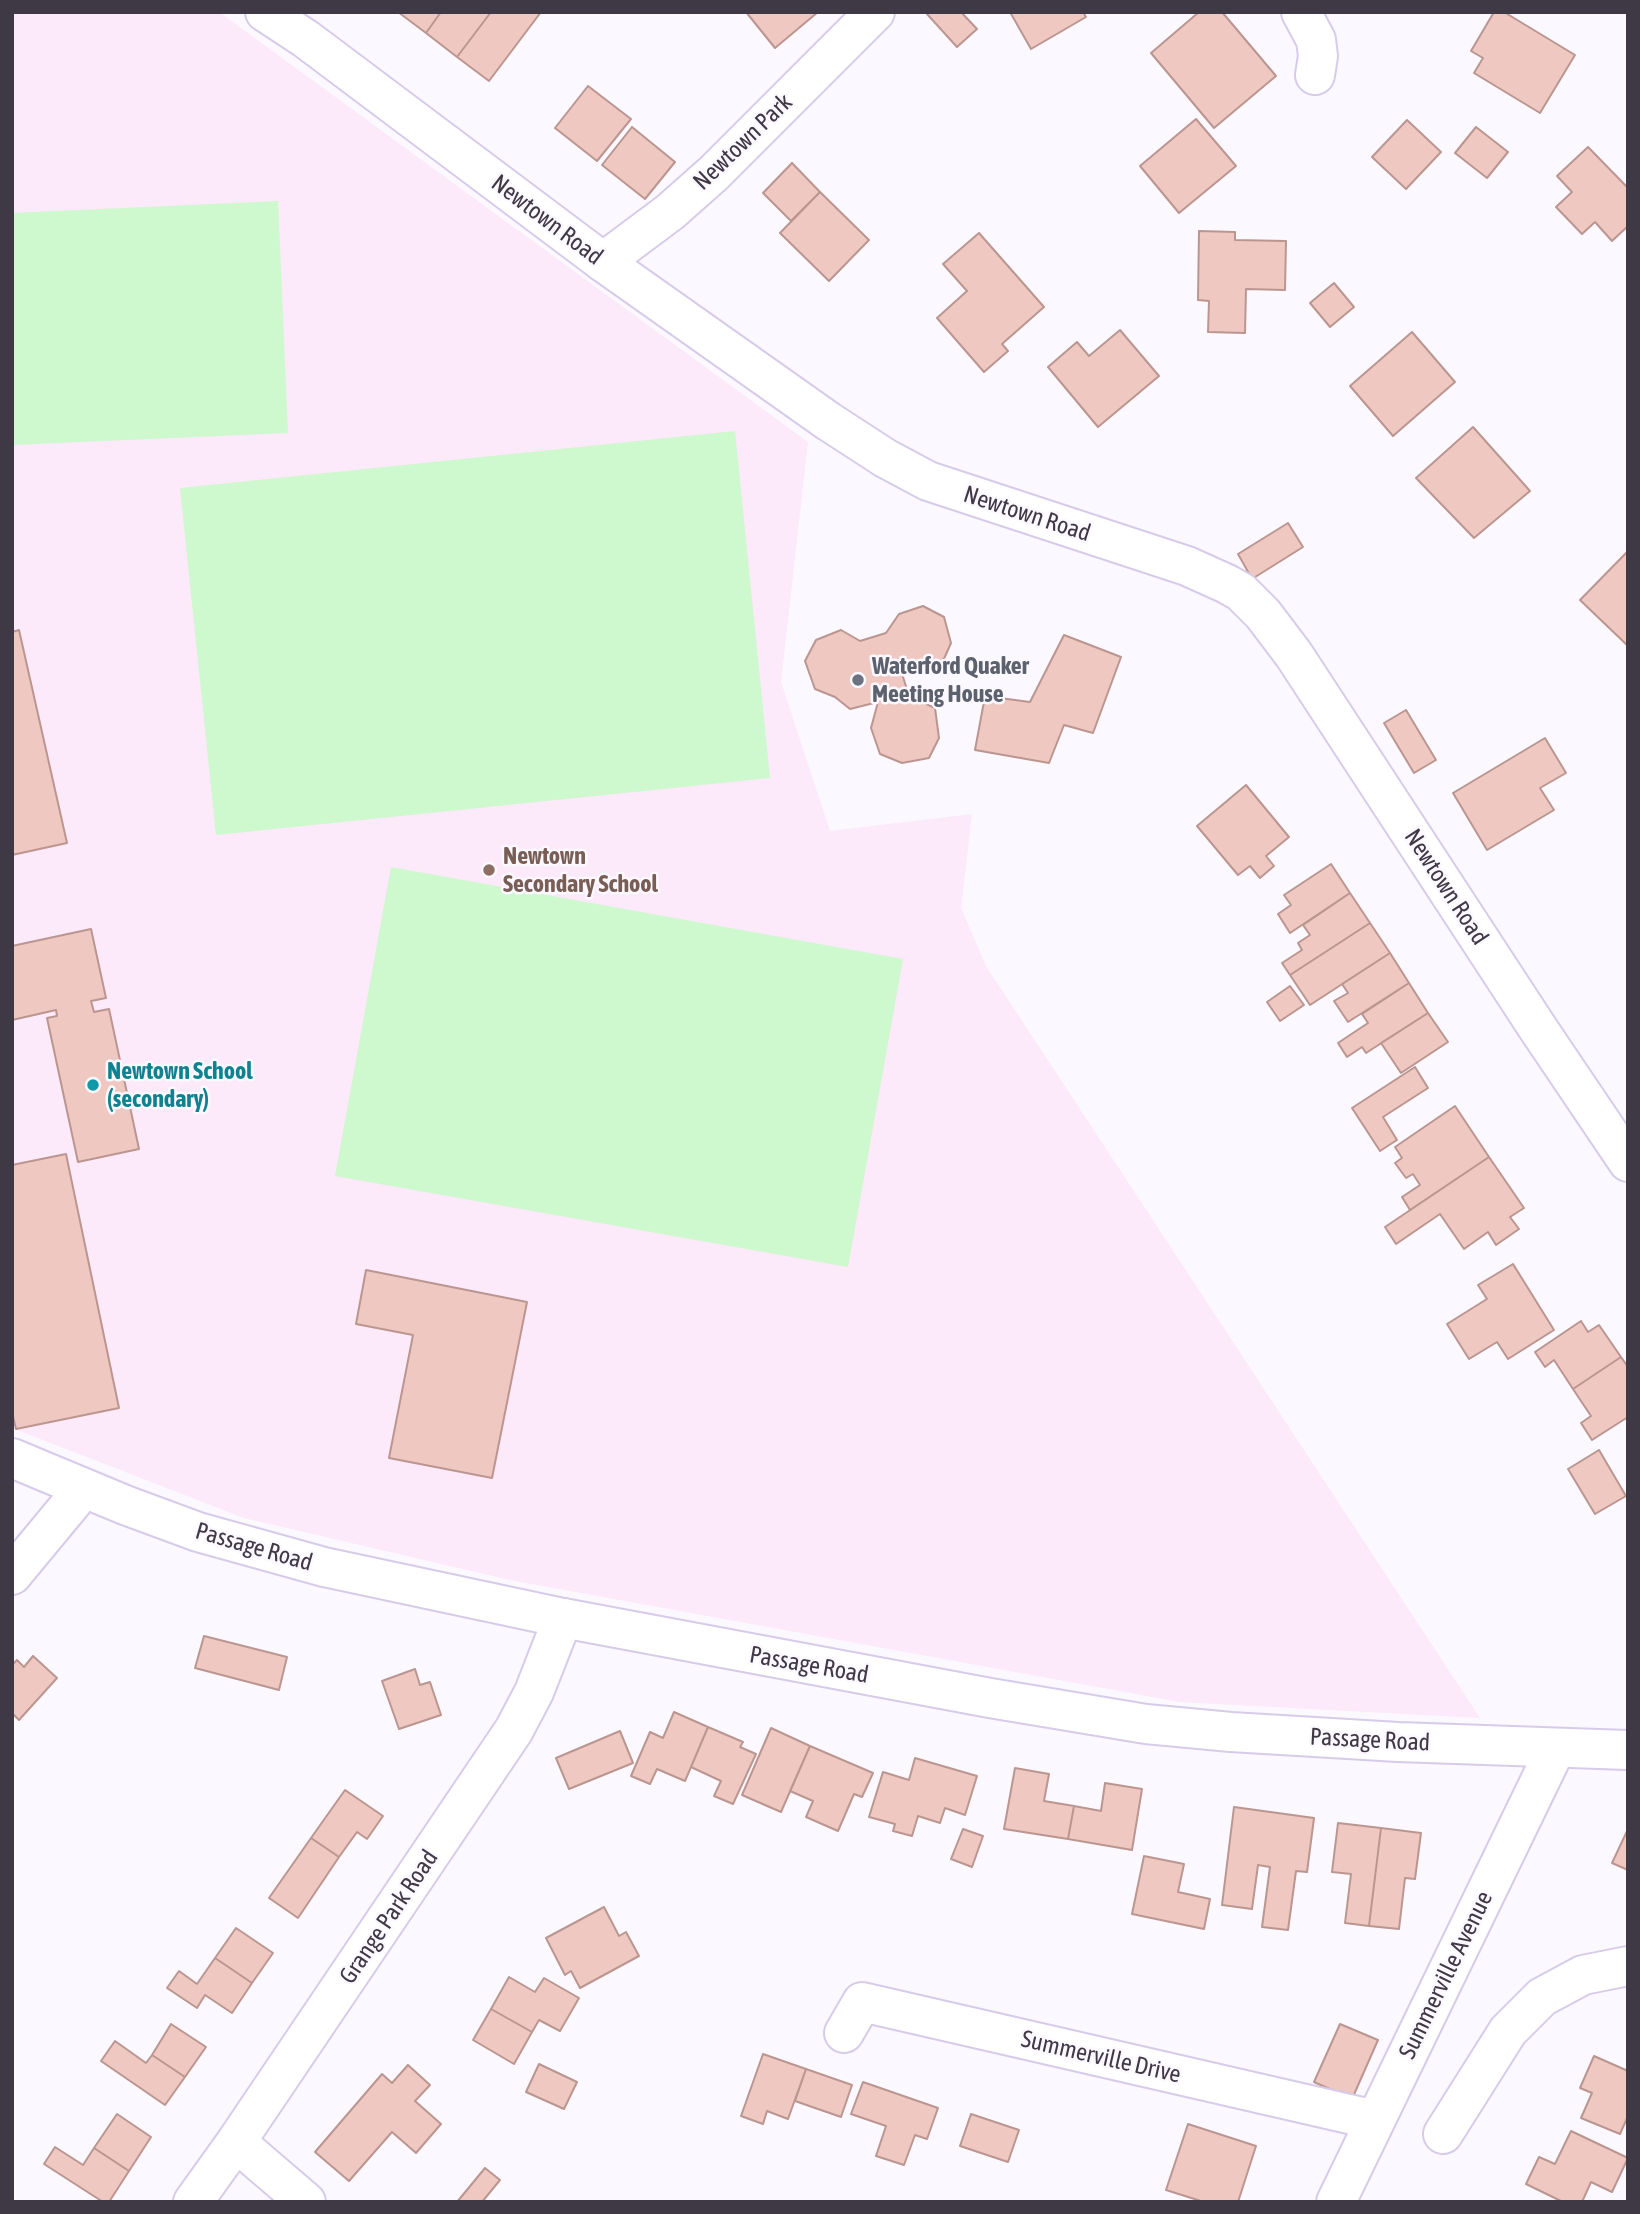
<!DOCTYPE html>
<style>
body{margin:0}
#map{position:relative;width:1640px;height:2214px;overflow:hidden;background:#fbf8ff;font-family:"Asap Condensed",sans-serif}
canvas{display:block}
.frame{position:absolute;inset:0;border:14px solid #3f3946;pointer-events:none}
</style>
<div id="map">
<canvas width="1640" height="2214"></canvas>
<div class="frame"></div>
</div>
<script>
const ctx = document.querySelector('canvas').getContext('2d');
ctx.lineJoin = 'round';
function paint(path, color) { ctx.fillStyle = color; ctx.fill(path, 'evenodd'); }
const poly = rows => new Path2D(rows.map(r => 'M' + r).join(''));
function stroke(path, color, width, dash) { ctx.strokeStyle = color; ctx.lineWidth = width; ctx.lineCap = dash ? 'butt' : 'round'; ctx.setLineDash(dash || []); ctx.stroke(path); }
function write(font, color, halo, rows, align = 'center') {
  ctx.font = font + ' "Asap Condensed",sans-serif'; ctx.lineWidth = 5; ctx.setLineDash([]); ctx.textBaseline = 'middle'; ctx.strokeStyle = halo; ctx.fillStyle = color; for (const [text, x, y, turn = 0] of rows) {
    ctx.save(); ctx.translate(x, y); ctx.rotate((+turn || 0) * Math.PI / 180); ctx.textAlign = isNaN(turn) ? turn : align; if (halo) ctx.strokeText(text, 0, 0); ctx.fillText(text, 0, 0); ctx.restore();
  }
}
const education = poly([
 [12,12,219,12,808,442,781,682,830,831,972,814,961,908,986,966,1480,1718,1180,1702,510,1580,244,1518,12,1428]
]);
const green = poly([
 [278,201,288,433,12,445,12,213],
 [735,431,770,778,216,835,180,488],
 [391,867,903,959,848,1267,335,1176]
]);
const building = poly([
 [398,12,441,12,426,33,398,12],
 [441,12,491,12,457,57,426,33,441,12],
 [491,12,541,12,489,81,457,57,491,12],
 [746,12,818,12,775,48,746,12],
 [929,12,961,12,977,29,957,47,927,14,929,12],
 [1010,12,1083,12,1086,17,1031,49,1010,12],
 [1199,12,1222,12,1276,76,1214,128,1151,53,1199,12],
 [1494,12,1504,12,1575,55,1540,113,1474,73,1483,58,1471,51,1494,12],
 [588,86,631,119,597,161,555,128,588,86],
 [1196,119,1236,166,1179,213,1140,166,1196,119],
 [1407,120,1441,152,1406,189,1372,157,1407,120],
 [632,127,675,162,645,199,602,165,632,127],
 [1476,127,1508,152,1487,178,1455,153,1476,127],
 [1588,147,1628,188,1628,226,1612,241,1595,222,1582,234,1556,207,1572,192,1557,176,1588,147],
 [792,163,820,192,791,221,763,193,792,163],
 [820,192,869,240,829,281,780,233,820,192],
 [1199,231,1235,232,1235,240,1286,241,1285,290,1246,289,1245,333,1208,332,1209,301,1198,300,1199,231],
 [979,233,1044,307,1002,344,1008,351,984,372,937,318,967,291,943,264,979,233],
 [1334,283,1354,307,1330,327,1310,303,1334,283],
 [1120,330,1159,376,1098,427,1048,367,1077,342,1089,356,1120,330],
 [1412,332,1455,382,1393,436,1350,386,1412,332],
 [1473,427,1530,491,1474,538,1416,478,1473,427],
 [1288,523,1303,547,1252,579,1238,554,1288,523],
 [1628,551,1628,646,1580,600,1628,551],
 [923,606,944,617,951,643,943,661,916,671,898,661,909,696,935,708,939,738,929,758,902,763,880,754,871,728,878,702,850,709,835,697,815,689,805,661,816,640,841,630,860,641,886,633,899,614,923,606],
 [19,630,67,843,12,855,12,632,19,630],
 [1064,635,1121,657,1093,733,1064,725,1049,763,975,750,985,696,1030,702,1064,635],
 [1406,710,1436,760,1414,773,1384,723,1406,710],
 [1545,738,1566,773,1540,788,1554,810,1487,850,1453,793,1545,738],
 [1246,785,1289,837,1266,856,1274,866,1260,878,1250,866,1238,875,1197,826,1246,785],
 [1331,864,1350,893,1290,933,1278,914,1291,905,1284,895,1331,864],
 [1350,893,1370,923,1290,975,1282,963,1302,950,1298,943,1310,935,1303,925,1350,893],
 [1370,923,1390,953,1310,1005,1290,975,1370,923],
 [91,929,106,998,91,1001,94,1012,109,1009,139,1149,78,1162,47,1018,57,1016,56,1010,12,1020,12,946,91,929],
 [1390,953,1409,983,1348,1022,1334,1001,1348,993,1342,984,1390,953],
 [1409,983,1428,1013,1366,1053,1362,1047,1347,1057,1338,1043,1368,1023,1362,1014,1409,983],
 [1290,986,1304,1005,1280,1021,1267,1002,1290,986],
 [1428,1013,1448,1042,1401,1073,1381,1043,1428,1013],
 [1415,1067,1428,1088,1383,1117,1397,1140,1380,1151,1352,1108,1415,1067],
 [1455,1106,1489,1157,1410,1210,1402,1197,1420,1185,1413,1174,1406,1178,1395,1163,1402,1158,1395,1147,1455,1106],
 [66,1154,119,1408,16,1429,12,1412,12,1165,66,1154],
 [1489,1157,1524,1208,1510,1217,1519,1229,1496,1245,1488,1232,1464,1249,1440,1214,1396,1244,1385,1227,1489,1157],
 [1513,1264,1554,1330,1508,1359,1497,1342,1469,1359,1447,1324,1487,1299,1478,1285,1513,1264],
 [366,1270,527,1302,492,1478,389,1458,413,1335,356,1324,366,1270],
 [1581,1321,1588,1332,1599,1325,1621,1357,1573,1389,1554,1360,1545,1367,1535,1352,1581,1321],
 [1621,1357,1628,1367,1628,1417,1592,1440,1581,1423,1591,1416,1573,1389,1621,1357],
 [1599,1450,1626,1496,1595,1514,1568,1469,1599,1450],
 [204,1636,287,1657,279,1690,195,1668,204,1636],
 [33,1656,57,1678,19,1720,12,1713,12,1665,17,1660,24,1667,33,1656],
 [415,1669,420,1685,430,1682,441,1715,399,1729,382,1681,415,1669],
 [674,1712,708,1727,685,1781,657,1769,650,1784,631,1776,650,1732,663,1738,674,1712],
 [708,1727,743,1742,740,1747,756,1754,733,1804,714,1796,721,1781,691,1767,708,1727],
 [771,1728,810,1746,781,1812,742,1795,771,1728],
 [620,1731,633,1763,569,1789,556,1758,620,1731],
 [810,1746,873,1773,862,1797,854,1794,838,1831,806,1817,813,1801,790,1791,810,1746],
 [915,1758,977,1776,965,1815,945,1808,940,1823,918,1816,912,1836,893,1831,895,1824,869,1817,883,1772,909,1780,915,1758],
 [1015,1768,1049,1774,1044,1801,1074,1806,1068,1839,1004,1829,1015,1768],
 [1105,1783,1142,1789,1132,1850,1068,1839,1074,1806,1101,1811,1105,1783],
 [345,1790,383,1816,367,1839,357,1832,339,1857,311,1838,345,1790],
 [1234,1807,1314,1818,1307,1872,1296,1871,1288,1930,1262,1927,1270,1867,1258,1865,1252,1909,1222,1905,1234,1807],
 [1338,1823,1381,1828,1369,1926,1345,1923,1351,1874,1332,1872,1338,1823],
 [1381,1828,1421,1833,1415,1879,1405,1878,1399,1929,1369,1926,1381,1828],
 [963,1829,983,1836,972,1867,951,1859,963,1829],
 [1628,1829,1628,1870,1612,1863,1628,1829],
 [311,1838,339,1857,298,1918,269,1898,311,1838],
 [1144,1856,1184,1864,1178,1892,1210,1899,1204,1929,1132,1914,1144,1856],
 [604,1907,619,1936,626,1932,639,1956,580,1988,571,1971,565,1975,546,1938,604,1907],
 [236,1928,273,1953,252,1983,215,1958,236,1928],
 [215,1958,252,1983,232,2013,205,1995,197,2008,167,1988,179,1971,197,1984,215,1958],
 [509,1977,535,1992,544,1978,579,1998,560,2031,539,2020,532,2032,491,2009,509,1977],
 [491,2009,532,2032,514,2064,473,2040,491,2009],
 [171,2024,206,2047,185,2077,152,2055,171,2024],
 [1340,2024,1378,2040,1352,2099,1314,2082,1340,2024],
 [115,2041,146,2063,152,2055,185,2077,165,2105,101,2061,115,2041],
 [763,2054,806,2069,788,2119,767,2111,763,2124,741,2116,763,2054],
 [1594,2056,1628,2071,1628,2116,1620,2134,1581,2118,1592,2093,1580,2088,1594,2056],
 [539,2064,577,2082,564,2109,526,2092,539,2064],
 [408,2065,430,2085,415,2101,441,2124,416,2153,392,2132,349,2181,315,2152,382,2074,392,2083,408,2065],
 [806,2069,852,2085,841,2117,795,2101,806,2069],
 [863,2082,938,2108,927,2139,915,2135,904,2165,876,2156,886,2126,851,2114,863,2082],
 [117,2114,151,2137,129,2171,94,2148,117,2114],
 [971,2114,1019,2130,1008,2162,960,2146,971,2114],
 [1188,2124,1256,2146,1238,2202,1204,2202,1166,2190,1188,2124],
 [1571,2131,1628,2158,1612,2192,1591,2182,1582,2202,1563,2202,1526,2184,1539,2157,1555,2164,1571,2131],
 [55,2147,83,2165,94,2148,129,2171,109,2202,103,2202,44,2164,55,2147],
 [485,2168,500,2180,482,2202,457,2202,485,2168]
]);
const minor = poly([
 [1301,12,1316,40,1318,56,1315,75],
 [603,262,670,212,714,173,875,12],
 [844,2033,862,2002,1375,2120],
 [1443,2134,1508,2031,1542,1997,1583,1975,1628,1966],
 [236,2142,306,2202],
 [193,2202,236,2142,514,1730,534,1692,563,1618],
 [1336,2202,1556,1748]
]);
const secondary = poly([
 [265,12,306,39,603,262,828,421,885,458,928,481,1187,566,1227,584,1241,592,1263,614,1294,655,1537,1027,1628,1162],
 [12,1458,125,1505,198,1532,324,1567,563,1618,990,1698,1146,1724,1231,1732,1398,1742,1628,1750],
 [12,1575,84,1488]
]);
const markers = [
 [858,680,7,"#6b7280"],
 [489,870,7,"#8d6e63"],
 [93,1085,7,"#0f9aa8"]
];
const streetNames = [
 ["Newtown Park",743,142,-44],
 ["Newtown Road",547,220,37],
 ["Newtown Road",1027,514,18],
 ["Newtown Road",1446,887,57],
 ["Passage Road",254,1547,16],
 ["Passage Road",809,1665,10],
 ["Passage Road",1370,1740,3],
 ["Grange Park Road",389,1917,-56],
 ["Summerville Avenue",1446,1975,-64],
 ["Summerville Drive",1101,2057,13]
];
const worshipNames = [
 ["Waterford Quaker",872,666],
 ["Meeting House",872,694]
];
const educationNames = [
 ["Newtown",503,856],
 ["Secondary School",503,884]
];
const cultureNames = [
 ["Newtown School",107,1071],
 ["(secondary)",107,1099]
];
paint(education, '#fce9f9');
paint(green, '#cef8cd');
paint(building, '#efc8c2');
stroke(building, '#bb9690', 2);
stroke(minor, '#d7cbea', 42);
stroke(secondary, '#d7cbea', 42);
stroke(minor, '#fff', 38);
stroke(secondary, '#fff', 38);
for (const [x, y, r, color] of markers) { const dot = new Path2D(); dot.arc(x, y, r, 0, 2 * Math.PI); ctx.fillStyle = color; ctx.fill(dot); stroke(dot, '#fbf8ff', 2.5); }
write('24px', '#3f3946', '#fbf8ff', streetNames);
write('bold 24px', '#5b616d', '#fbf8ff', worshipNames, 'left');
write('bold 24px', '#785e54', '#fbf8ff', educationNames, 'left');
write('bold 24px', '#0d838f', '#fbf8ff', cultureNames, 'left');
</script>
